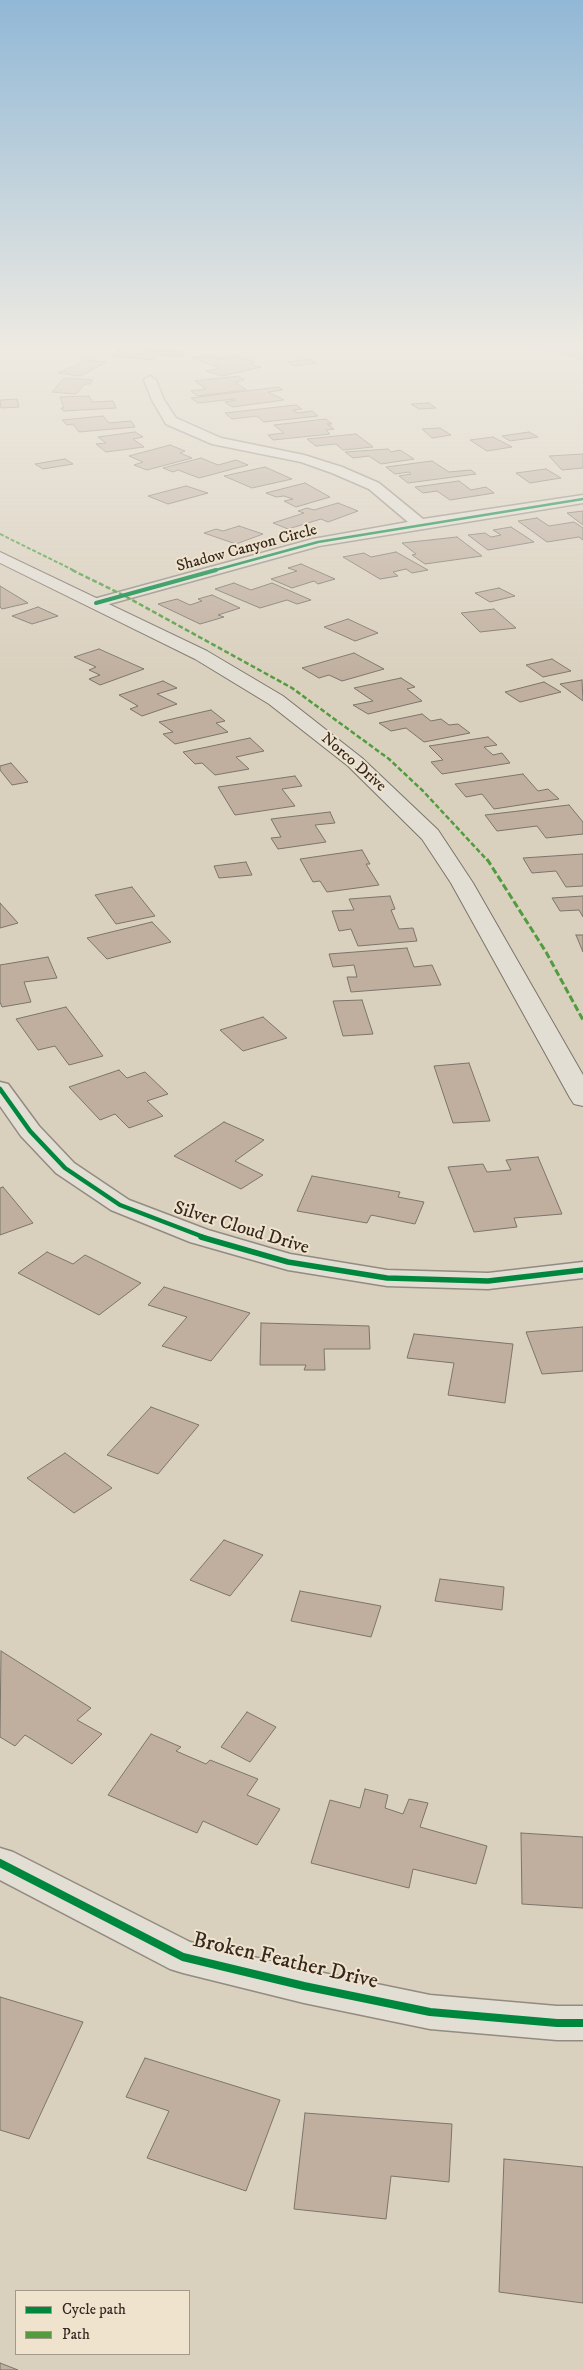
<!DOCTYPE html>
<style>
body{margin:0}
#map{position:relative;width:583px;height:2370px;overflow:hidden;background:#dad0be;font-family:"IM FELL DW Pica",serif}
canvas{display:block}
.legend{position:absolute;left:15px;top:2290px;width:175px;height:65px;box-sizing:border-box;background:#efe3cd;border:1px solid #a49888;margin:0;padding:6px 9px;list-style:none;font-size:15px;color:#342821}
.legend li{display:flex;align-items:center;gap:10px;height:25px}
.legend b{width:25px;border:1px solid #a49888}
</style>
<div id="map">
<canvas width="583" height="2370"></canvas>
<ul class="legend">
<li><b style="height:6px;background:#00873e"></b>Cycle path</li>
<li><b style="height:6px;background:#519c3f"></b>Path</li>
</ul>
</div>
<script>
const ctx = document.querySelector('canvas').getContext('2d');
ctx.lineJoin = 'round';
function paint(path, color) { ctx.fillStyle = color; ctx.fill(path, 'evenodd'); }
const poly = rows => new Path2D(rows.map(r => 'M' + r).join(''));
function stroke(path, color, width, dash) { ctx.strokeStyle = color; ctx.lineWidth = width; ctx.lineCap = dash ? 'butt' : 'round'; ctx.setLineDash(dash || []); ctx.stroke(path); }
function write(font, color, halo, rows, align = 'center') {
  ctx.font = font + ' "IM FELL DW Pica",serif'; ctx.lineWidth = 4; ctx.setLineDash([]); ctx.textBaseline = 'middle'; ctx.strokeStyle = halo; ctx.fillStyle = color; for (const [text, x, y, turn = 0] of rows) {
    ctx.save(); ctx.translate(x, y); ctx.rotate((+turn || 0) * Math.PI / 180); ctx.textAlign = isNaN(turn) ? turn : align; if (halo) ctx.strokeText(text, 0, 0); ctx.fillText(text, 0, 0); ctx.restore();
  }
}
const water = poly([
 [526,348,583,348,583,361,552,352]
]);
const building = poly([
 [119,348,153,348,152,350,185,352,181,356,156,355,153,360,111,356,119,348],
 [207,355,221,359,237,356,255,362,250,364,261,367,222,376,206,371,220,368,192,358,207,355],
 [309,359,316,363,295,366,288,362,309,359],
 [86,360,106,362,81,376,58,373,86,360],
 [239,376,244,380,235,382,247,390,197,396,191,391,206,389,195,381,239,376],
 [64,378,93,380,90,384,85,384,76,394,52,392,64,378],
 [278,387,283,390,268,392,284,400,232,407,225,402,236,400,234,399,198,403,191,398,278,387],
 [89,396,92,402,113,401,116,408,63,411,61,408,64,408,60,397,89,396],
 [17,399,19,407,1,408,0,400,17,399],
 [429,403,436,408,419,409,411,404,429,403],
 [296,405,302,409,293,410,298,413,312,411,318,416,264,422,257,416,232,419,225,413,296,405],
 [103,416,109,423,131,421,135,427,79,432,73,424,67,425,62,420,103,416],
 [326,419,332,424,327,424,334,429,326,430,330,434,273,440,268,435,284,433,274,425,326,419],
 [440,428,451,435,432,438,422,429,440,428],
 [135,432,143,437,133,439,144,447,106,452,96,444,106,443,98,437,135,432],
 [529,432,538,437,510,441,502,436,529,432],
 [356,434,373,447,343,450,336,444,316,446,307,439,356,434],
 [493,437,512,447,487,451,470,440,493,437],
 [170,445,185,451,180,453,192,458,147,470,134,465,143,462,129,456,170,445],
 [388,449,391,452,400,450,414,459,381,464,369,456,353,458,345,452,388,449],
 [583,454,583,468,562,470,549,456,583,454],
 [201,458,218,465,236,460,248,465,199,478,178,470,173,472,163,468,201,458],
 [65,459,73,464,43,469,35,464,65,459],
 [432,461,449,472,471,470,476,474,408,483,399,476,411,474,409,472,395,474,386,467,432,461],
 [265,467,292,479,252,488,224,476,265,467],
 [546,469,561,478,530,483,516,473,546,469],
 [459,481,471,490,486,487,494,493,450,500,437,491,423,493,415,487,459,481],
 [305,483,330,497,296,507,284,501,293,499,284,496,276,497,266,493,305,483],
 [186,486,208,493,168,504,148,496,186,486],
 [338,503,358,511,328,522,321,519,288,529,273,523,304,513,298,511,307,508,314,510,338,503],
 [583,511,583,525,567,513,583,511],
 [537,518,549,526,574,522,583,528,583,540,579,537,547,542,518,521,537,518],
 [239,526,263,534,236,544,204,533,216,529,223,531,239,526],
 [511,527,534,542,488,550,468,535,485,533,491,537,501,535,493,530,511,527],
 [457,537,482,556,425,564,412,555,416,554,402,543,457,537],
 [396,552,428,570,412,573,406,569,393,572,398,576,380,579,343,557,364,553,371,557,396,552],
 [301,564,335,579,318,584,314,581,292,588,271,579,297,571,288,568,301,564],
 [234,583,251,590,272,583,311,600,297,604,287,600,260,608,215,589,234,583],
 [0,586,28,603,2,609,0,607,0,586],
 [499,588,515,596,490,602,475,593,499,588],
 [212,595,240,608,218,615,224,617,200,624,158,604,177,599,190,605,202,601,198,599,212,595],
 [38,607,58,616,32,624,12,616,38,607],
 [494,609,516,628,480,632,461,613,494,609],
 [348,619,378,633,355,641,324,627,348,619],
 [99,649,144,669,100,685,89,679,100,675,89,670,96,667,74,657,99,649],
 [354,653,384,669,342,681,329,675,319,678,302,668,354,653],
 [552,659,571,671,543,677,526,665,552,659],
 [401,678,415,687,407,689,422,701,368,714,353,705,373,701,354,688,401,678],
 [582,680,583,701,560,684,582,680],
 [163,681,177,688,157,694,177,704,142,716,130,709,138,706,119,695,163,681],
 [544,682,561,692,520,702,505,692,544,682],
 [211,710,225,721,216,723,228,732,175,744,163,734,173,732,159,722,211,710],
 [422,714,431,721,441,719,449,725,458,724,470,733,424,742,406,728,391,731,379,723,422,714],
 [488,737,497,745,484,747,493,755,502,753,510,763,442,774,431,762,443,760,429,746,488,737],
 [250,738,264,751,236,757,249,769,215,775,202,763,195,764,183,752,250,738],
 [11,763,28,782,12,785,0,770,0,766,11,763],
 [523,774,538,791,548,789,559,799,494,809,482,794,466,797,455,784,523,774],
 [295,776,302,786,282,789,295,806,235,815,218,787,295,776],
 [569,805,583,822,583,834,546,838,537,826,497,831,485,815,569,805],
 [330,812,335,823,315,825,326,842,278,849,271,838,281,837,271,819,330,812],
 [362,850,370,864,366,864,379,885,327,892,320,881,313,882,300,859,362,850],
 [583,854,583,886,566,887,556,871,532,873,523,858,583,854],
 [246,862,252,875,219,878,214,866,246,862],
 [132,887,155,916,116,924,95,895,132,887],
 [390,896,395,909,391,910,399,929,413,928,417,941,358,946,351,929,339,931,332,911,354,910,349,899,390,896],
 [583,896,583,917,579,910,560,911,552,898,583,896],
 [0,903,18,923,0,928,0,903],
 [152,922,171,942,107,959,87,938,152,922],
 [576,935,583,935,583,952,576,935],
 [407,948,414,967,432,965,441,985,351,992,347,977,357,977,354,965,333,967,329,954,407,948],
 [48,957,57,978,24,982,31,1002,2,1007,0,1002,0,965,48,957],
 [362,1000,373,1034,343,1036,333,1001,362,1000],
 [66,1007,103,1056,69,1065,55,1046,38,1050,16,1019,66,1007],
 [263,1017,287,1038,243,1051,220,1030,263,1017],
 [469,1063,490,1121,453,1123,434,1066,469,1063],
 [119,1070,127,1078,145,1072,168,1094,147,1101,163,1116,129,1128,115,1114,100,1120,69,1087,119,1070],
 [224,1122,264,1140,235,1161,263,1175,241,1189,174,1156,224,1122],
 [538,1157,562,1214,514,1218,517,1227,474,1232,448,1167,483,1164,487,1172,511,1170,506,1160,538,1157],
 [312,1176,400,1192,398,1197,424,1202,415,1224,371,1215,367,1223,297,1211,312,1176],
 [3,1187,33,1223,0,1235,0,1188,3,1187],
 [47,1252,73,1264,85,1255,141,1283,99,1315,18,1273,47,1252],
 [164,1287,250,1313,211,1361,162,1346,187,1317,148,1305,164,1287],
 [261,1323,369,1326,370,1349,324,1349,325,1370,304,1370,306,1365,260,1365,261,1323],
 [583,1327,583,1371,542,1374,526,1332,583,1327],
 [414,1334,513,1344,505,1403,448,1395,454,1363,407,1358,414,1334],
 [151,1407,199,1425,158,1474,107,1455,151,1407],
 [65,1453,112,1488,74,1513,27,1478,65,1453],
 [224,1540,263,1555,230,1596,190,1580,224,1540],
 [440,1579,504,1587,502,1610,435,1601,440,1579],
 [300,1591,381,1606,371,1637,291,1621,300,1591],
 [1,1651,91,1708,77,1720,102,1734,72,1764,25,1735,15,1746,0,1737,1,1651],
 [247,1712,276,1727,250,1762,221,1747,247,1712],
 [151,1734,181,1747,176,1751,206,1764,210,1760,258,1779,247,1795,280,1809,257,1845,203,1821,197,1833,108,1795,151,1734],
 [365,1789,388,1795,385,1808,403,1814,409,1799,428,1803,420,1827,487,1846,476,1884,413,1869,409,1888,311,1863,330,1800,360,1808,365,1789],
 [521,1833,583,1837,583,1908,522,1904,521,1833],
 [0,1997,83,2022,29,2139,0,2130,0,1997],
 [145,2058,280,2100,246,2191,147,2158,169,2111,126,2097,145,2058],
 [305,2113,452,2124,449,2182,391,2176,386,2219,294,2209,305,2113],
 [504,2159,583,2167,583,2303,499,2292,504,2159],
 [0,2363,18,2370,0,2370,0,2363]
]);
const minor = poly([
 [150,376,156,380,164,400,176,418,221,438,304,455,342,467,379,483,423,519,583,495,583,503,319,546,102,606,90,606,88,603,90,600,313,539,408,522,369,489,332,473,301,462,212,444,166,424,152,400,144,380,150,376],
 [0,1082,8,1084,39,1126,74,1163,129,1200,208,1230,290,1254,387,1270,488,1273,583,1262,583,1278,488,1289,387,1286,288,1270,190,1242,111,1210,56,1173,21,1136,0,1106,0,1082],
 [0,1848,13,1852,190,1942,304,1969,430,1995,557,2006,583,2006,583,2040,557,2040,430,2029,304,2003,183,1973,170,1969,0,1880,0,1848]
]);
const secondary = poly([
 [0,552,207,651,283,696,362,758,438,830,473,883,583,1075,583,1106,574,1104,570,1098,451,883,422,839,348,766,269,704,195,659,0,563,0,552]
]);
const quietFar2 = poly([
 [0,534,75,571]
]);
const quietFar1 = poly([
 [72,570,123,595,292,688,389,759,423,791,488,861]
]);
const quiet = poly([
 [487,859,546,952,583,1020]
]);
const cyclewayFar4 = poly([
 [212,571,318,542,583,499]
]);
const cyclewayFar3 = poly([
 [96,603,216,570]
]);
const cyclewayFar2 = poly([
 [0,1089,30,1131,65,1168,120,1205,206,1238]
]);
const cyclewayFar1 = poly([
 [201,1237,288,1262,387,1278,488,1281,583,1270]
]);
const cycleway = poly([
 [0,1863,183,1957,304,1986,430,2012,557,2023,583,2023]
]);
const farStreetnames = [
 ["Shadow Canyon Circle",247,549,-15],
 ["Norco Drive",353,763,41]
];
const streetNames = [
 ["Silver Cloud Drive",241,1229,17]
];
const nearStreetnames = [
 ["Broken Feather Drive",285,1962,13]
];
paint(water, '#afbdba');
paint(building, '#c0af9f');
stroke(building, '#7b756b', 1);
stroke(minor, '#928b80', 3);
stroke(secondary, '#7b756b', 2);
paint(minor, '#e2ded4');
paint(secondary, '#e2ded4');
stroke(quietFar2, '#519c3f', 2, [4, 2]);
stroke(quietFar1, '#519c3f', 2.5, [5, 2.5]);
stroke(quiet, '#519c3f', 3, [7, 3]);
stroke(cyclewayFar4, '#00873e', 2.5);
stroke(cyclewayFar3, '#00873e', 4);
stroke(cyclewayFar2, '#00873e', 4.5);
stroke(cyclewayFar1, '#00873e', 5.5);
stroke(cycleway, '#00873e', 8);
const sky = ctx.createLinearGradient(0, 0, 0, 680);
sky.addColorStop(0, '#91b8d6');
sky.addColorStop(0.51, '#eeeae2');
sky.addColorStop(1, '#eeeae200');
ctx.fillStyle = sky;
ctx.fillRect(0, 0, 583, 680);
write('16px', '#342821', '#efe3cd', farStreetnames);
write('19px', '#342821', '#efe3cd', streetNames);
write('22px', '#342821', '#efe3cd', nearStreetnames);
</script>
